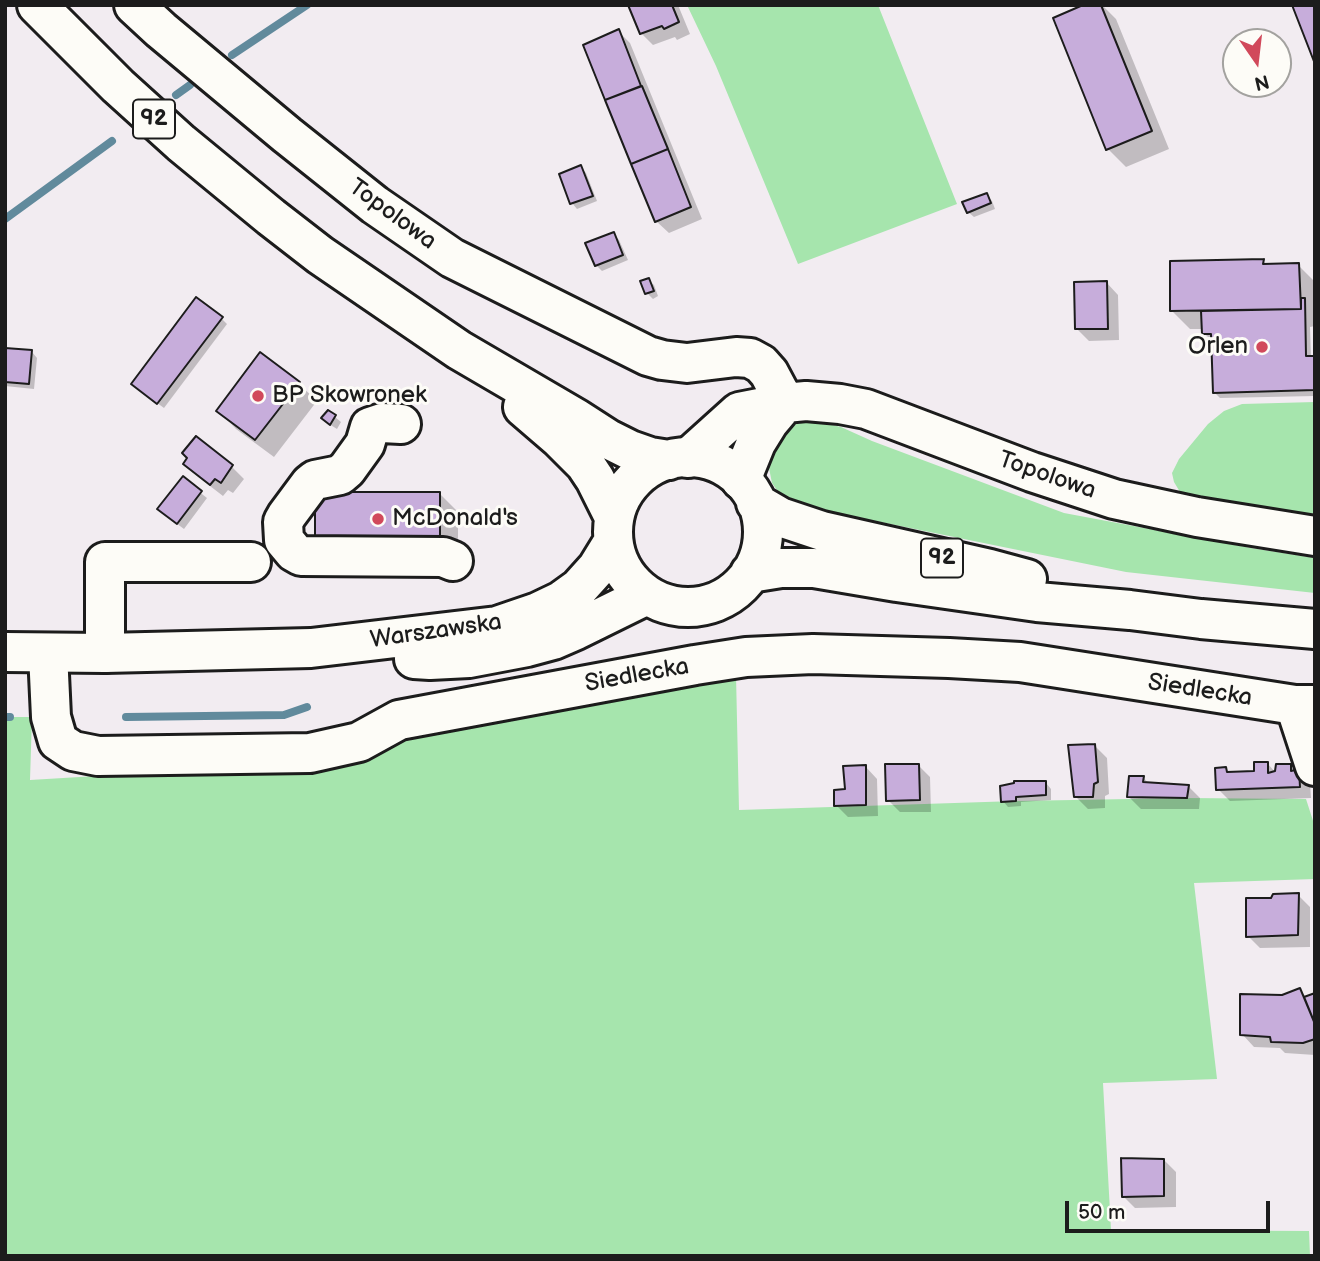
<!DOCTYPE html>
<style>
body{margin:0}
#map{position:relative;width:1320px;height:1261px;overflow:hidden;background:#f2ecf1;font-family:"Balsamiq Sans",sans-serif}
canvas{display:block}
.frame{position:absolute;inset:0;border:7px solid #1c1c1c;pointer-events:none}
.north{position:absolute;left:1222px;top:28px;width:70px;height:70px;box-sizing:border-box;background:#fdfcf7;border:2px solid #a3a29f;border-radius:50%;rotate:166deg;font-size:19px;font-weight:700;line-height:28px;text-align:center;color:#1c1c1c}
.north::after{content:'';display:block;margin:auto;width:24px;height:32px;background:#d1495b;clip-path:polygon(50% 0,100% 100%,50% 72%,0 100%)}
.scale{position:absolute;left:1065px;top:1201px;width:205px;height:32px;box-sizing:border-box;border:4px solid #1c1c1c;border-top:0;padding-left:9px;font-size:21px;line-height:24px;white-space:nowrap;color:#1c1c1c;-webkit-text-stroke:5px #fdfcf7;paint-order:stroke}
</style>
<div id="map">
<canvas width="1320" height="1261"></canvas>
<div class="frame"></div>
<div class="north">N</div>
<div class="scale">50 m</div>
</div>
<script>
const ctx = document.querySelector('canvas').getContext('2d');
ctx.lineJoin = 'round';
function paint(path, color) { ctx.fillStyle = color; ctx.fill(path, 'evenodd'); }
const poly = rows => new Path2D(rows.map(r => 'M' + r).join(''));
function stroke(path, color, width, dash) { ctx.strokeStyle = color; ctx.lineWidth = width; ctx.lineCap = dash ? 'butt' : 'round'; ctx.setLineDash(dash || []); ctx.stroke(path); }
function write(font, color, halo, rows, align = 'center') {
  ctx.font = font + ' "Balsamiq Sans",sans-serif'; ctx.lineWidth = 6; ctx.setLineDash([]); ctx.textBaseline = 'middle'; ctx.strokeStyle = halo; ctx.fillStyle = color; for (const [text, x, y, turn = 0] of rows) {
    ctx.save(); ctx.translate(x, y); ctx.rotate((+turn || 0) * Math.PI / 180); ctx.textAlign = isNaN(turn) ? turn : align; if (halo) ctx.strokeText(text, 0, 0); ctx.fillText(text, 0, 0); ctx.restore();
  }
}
const green = poly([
 [687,5,878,5,957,204,798,264,716,66],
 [1315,402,1315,517,1183,497,1174,482,1172,473,1179,459,1208,424,1224,411,1242,404],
 [811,420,841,427,872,441,1064,513,1251,548,1315,558,1315,593,1126,572,792,504,781,496,772,483,769,468,769,454,787,427],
 [736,675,739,810,1016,801,1187,798,1306,799,1315,827,1315,879,1194,883,1217,1079,1103,1083,1111,1230,1309,1231,1310,1256,5,1256,5,717,32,717,30,780,346,761,411,733]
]);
const shadow = poly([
 [630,5,678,5,690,34,677,40,675,37,653,45,641,33],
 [1087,5,1102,5,1116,19,1169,149,1126,167,1108,149],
 [618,31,630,43,702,219,669,233,656,221,585,45],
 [581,167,586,173,597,201,577,209,572,203,561,175],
 [987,196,992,201,995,209,974,217,968,212],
 [614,234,619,240,628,260,602,271,596,265],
 [1263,261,1267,265,1298,265,1315,282,1315,326,1310,327,1311,358,1315,358,1315,396,1220,398,1214,392,1213,339,1210,339,1204,333,1204,329,1190,329,1172,311],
 [648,280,654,285,658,296,653,299,647,293],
 [1106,282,1118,295,1119,340,1089,341,1077,329],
 [222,319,227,324,164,408,138,389],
 [5,350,32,352,37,358,34,389,5,386],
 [298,383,317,401,274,457,236,429,218,410],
 [329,412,341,422,337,429,329,424],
 [196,439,232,467,244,479,233,493,228,490,223,496,197,476,185,464],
 [183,479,207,498,184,529,165,515],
 [440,494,458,512,458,565,428,565],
 [1095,746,1107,758,1109,794,1105,796,1105,808,1088,809,1075,796],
 [1267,763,1276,773,1290,766,1310,783,1311,798,1230,801,1218,789,1226,769,1230,774,1255,772],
 [918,765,930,777,931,812,900,812,888,800],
 [865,766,877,779,878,816,848,817,836,805],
 [1143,777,1149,784,1188,786,1200,798,1199,809,1141,809,1129,797],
 [1046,783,1051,789,1051,800,1021,802,1021,806,1008,807,1003,801],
 [1298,895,1310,907,1310,947,1260,948,1248,936,1272,899],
 [1300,990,1307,998,1315,995,1315,1055,1285,1053,1280,1048,1254,1047,1242,1034,1283,996],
 [1164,1160,1176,1172,1176,1207,1135,1208,1123,1196]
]);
const stream = poly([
 [232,55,307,5],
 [176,95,190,85],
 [5,219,112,141],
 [5,717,10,717],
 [126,717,284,715,307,707]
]);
const building = poly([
 [628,5,672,5,679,22,664,29,662,26,640,34,628,5],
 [1083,5,1101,5,1152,131,1106,150,1053,18,1083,5],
 [1292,5,1315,5,1315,64,1292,5],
 [619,29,641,86,605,100,583,45,619,29],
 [642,86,668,149,631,164,605,100,642,86],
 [668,149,691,207,655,222,631,164,668,149],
 [581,165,593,196,570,204,559,174,581,165],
 [987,193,991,203,967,213,962,202,987,193],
 [614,232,623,255,595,266,585,243,614,232],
 [1264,259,1263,264,1299,263,1301,309,1170,311,1170,261,1264,259],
 [649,278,654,291,645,294,640,281,649,278],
 [1107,281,1108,329,1075,329,1074,282,1107,281],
 [196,297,223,317,157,404,131,384,196,297],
 [1301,298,1305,298,1306,356,1315,356,1315,390,1213,393,1211,334,1202,334,1201,311,1301,309,1301,298],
 [5,348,32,350,29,384,5,382,5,348],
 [260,352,300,382,255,440,216,411,260,352],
 [328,410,336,415,330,425,321,418,328,410],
 [196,436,233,465,221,483,215,479,210,485,183,464,187,458,182,453,196,436],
 [183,476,202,491,177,524,157,509,183,476],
 [315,492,440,492,440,547,315,546,315,492],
 [1095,744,1098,782,1094,784,1093,797,1074,797,1068,745,1095,744],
 [1254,762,1268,762,1268,773,1275,771,1276,764,1291,764,1291,771,1299,769,1300,787,1216,790,1215,768,1226,767,1227,772,1254,771,1254,762],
 [885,764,919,764,920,800,886,801,885,764],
 [866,765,866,805,834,806,834,790,845,789,843,766,866,765],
 [1129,776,1144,776,1143,782,1189,785,1187,798,1127,797,1129,776],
 [1014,781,1046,781,1046,795,1016,797,1016,801,1001,802,1000,786,1014,783,1014,781],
 [1299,893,1298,935,1246,937,1246,898,1271,898,1273,894,1299,893],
 [1300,988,1315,1024,1315,1039,1303,1043,1271,1042,1270,1037,1240,1035,1240,994,1282,995,1300,988],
 [1315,993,1315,1024,1304,997,1315,993],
 [1121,1158,1164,1159,1164,1196,1122,1197,1121,1158]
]);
const minor = poly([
 [134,5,161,30,287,135,375,205,452,258,648,356,662,360,687,363,736,357,750,358,761,364,769,373,785,403],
 [401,424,382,423,370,427,365,444,347,469,340,475,315,480,310,484,287,515,283,522,284,540,294,552,301,556,443,557,453,561],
 [688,458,739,412,785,403,806,401,840,404,866,409,1032,472,1114,499,1197,517,1315,536],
 [741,480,756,443,769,422,785,403],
 [48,653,51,717,58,741,73,751,98,756,310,753,359,742,399,720,695,665,746,657,813,654,949,658,1020,662,1295,705,1315,705],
 [105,653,105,562,251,562],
 [1295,705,1315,766]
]);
const major = poly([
 [37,5,118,86,181,143,271,217,320,255,459,350,577,419,608,439,630,450,650,457,669,460],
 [523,407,559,438,585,464,595,479,614,517],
 '613 532a75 75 0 1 1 150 0a75 75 0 1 1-150 0Z',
 [756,503,780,517,822,531,990,569,1027,579],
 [750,573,781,568,814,568,897,582,1037,602,1130,610,1201,619,1315,629],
 [5,652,105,653,311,648,497,626,538,612,561,601,579,588,597,568,613,542],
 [414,659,430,660,469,658,527,647,553,640,576,630,647,595]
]);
const markers = [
 [1262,347,7,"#d1495b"],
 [258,396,7,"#d1495b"],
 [378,519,7,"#d1495b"]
];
const shields = [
 [154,119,42],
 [942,558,42]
];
const shieldNames = [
 ["92",154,119],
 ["92",942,558]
];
const streetNames = [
 ["Topolowa",392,215,36],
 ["Topolowa",1047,476,19],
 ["Warszawska",436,632,-8],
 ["Siedlecka",637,676,-10],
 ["Siedlecka",1200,691,9]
];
const poiNames = [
 ["Orlen",1248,347,"right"],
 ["BP Skowronek",272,396],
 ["McDonald's",392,519]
];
paint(green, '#a6e5ad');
paint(shadow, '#0003');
stroke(stream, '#618a9c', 8);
paint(building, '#c7addb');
stroke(building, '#1c1c1c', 2);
stroke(minor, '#1c1c1c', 44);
stroke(major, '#1c1c1c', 44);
stroke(minor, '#fdfcf7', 38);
stroke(major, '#fdfcf7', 38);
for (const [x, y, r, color] of markers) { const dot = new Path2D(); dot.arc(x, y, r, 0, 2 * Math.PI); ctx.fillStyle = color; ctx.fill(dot); stroke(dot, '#fdfcf7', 2.5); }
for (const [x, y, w] of shields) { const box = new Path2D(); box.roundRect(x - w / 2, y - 19.5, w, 39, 5); ctx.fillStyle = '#fdfcf7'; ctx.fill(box); stroke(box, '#1c1c1c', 2); }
write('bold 23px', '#1c1c1c', null, shieldNames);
write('24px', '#1c1c1c', '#fdfcf7', streetNames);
write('24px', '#1c1c1c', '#fdfcf7', poiNames, 'left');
</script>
